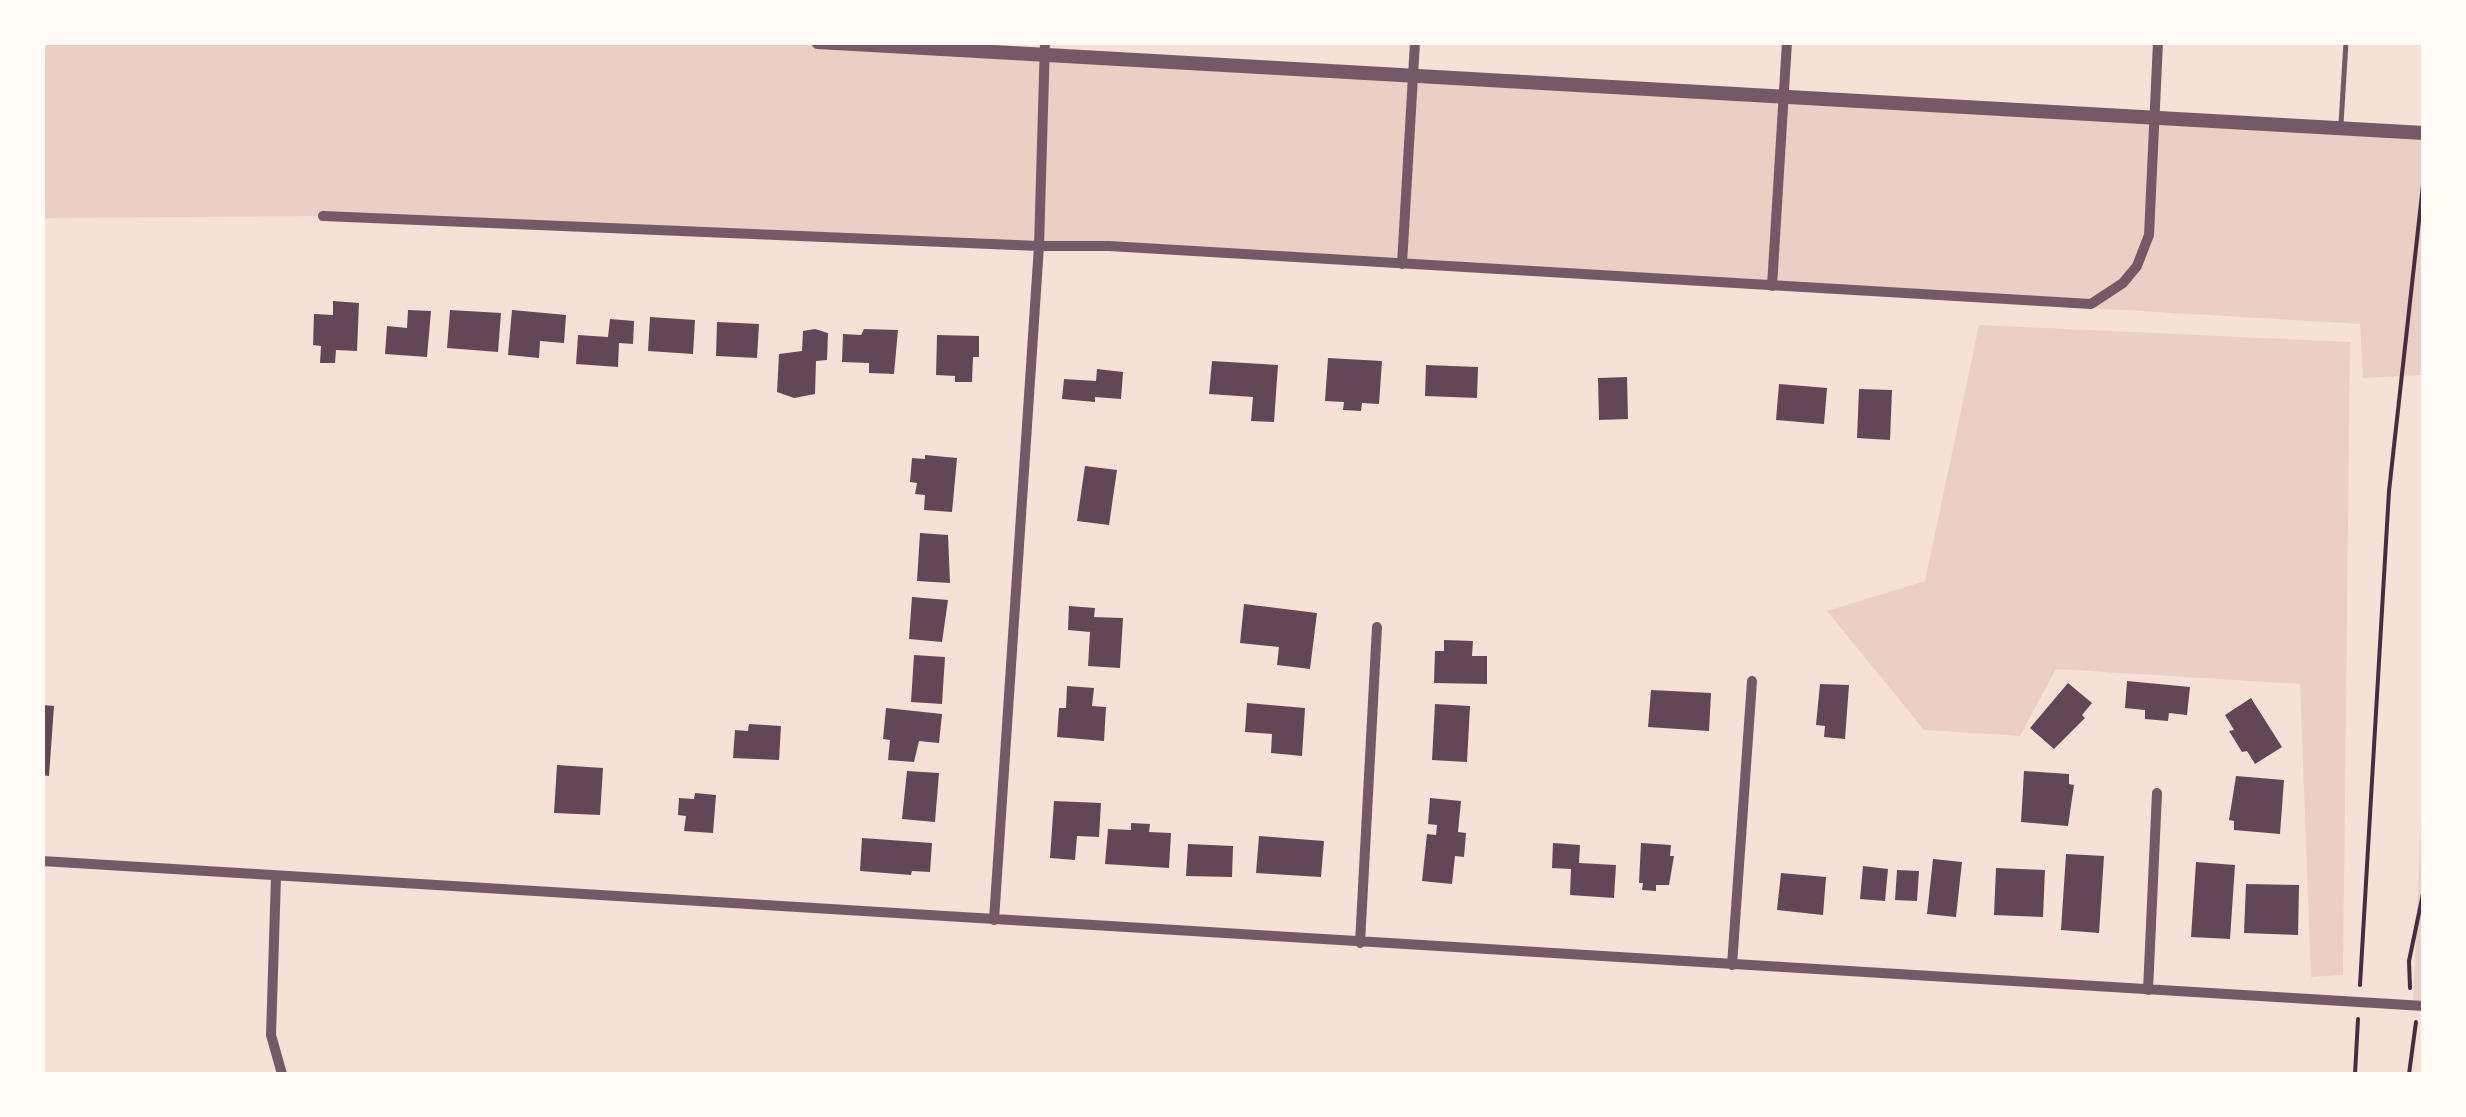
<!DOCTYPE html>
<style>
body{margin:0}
#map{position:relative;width:2466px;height:1117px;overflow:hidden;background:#f7e1d7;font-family:Ubuntu,sans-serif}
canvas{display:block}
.frame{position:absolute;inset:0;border:45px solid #fffaf5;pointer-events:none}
</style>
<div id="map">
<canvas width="2466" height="1117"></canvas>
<div class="frame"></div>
</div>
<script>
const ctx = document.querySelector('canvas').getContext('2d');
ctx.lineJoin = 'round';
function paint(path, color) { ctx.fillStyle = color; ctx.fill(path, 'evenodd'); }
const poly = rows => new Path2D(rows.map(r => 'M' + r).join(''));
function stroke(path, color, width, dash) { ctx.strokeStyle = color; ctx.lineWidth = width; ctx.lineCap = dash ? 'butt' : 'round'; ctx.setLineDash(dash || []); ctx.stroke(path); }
const green = poly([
 [42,43,805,43,2423,134,2423,375,2363,378,2360,324,1039,246,323,216,43,218],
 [1979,325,2350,342,2343,975,2311,977,2300,684,2056,669,2020,736,1924,730,1827,611,1925,581],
 [2423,775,2423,1006,2413,1005]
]);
const building = poly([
 [333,301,359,303,357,351,336,350,335,363,320,363,321,346,313,345,314,314,333,315],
 [408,310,431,311,427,357,385,354,387,326,407,328],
 [450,310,501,313,498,352,447,348],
 [512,310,566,315,564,343,540,341,539,358,508,355],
 [650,317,695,320,693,354,648,351],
 [610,319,634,321,633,344,619,343,618,367,576,364,578,335,608,337],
 [717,322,759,324,757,358,716,356],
 [815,329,828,333,827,360,816,361,815,394,794,398,777,392,779,354,802,351,803,331],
 [864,329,898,330,894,374,869,373,869,363,842,362,843,334,861,335],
 [937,335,979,336,979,357,973,357,972,382,955,382,955,376,936,375],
 [1328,358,1382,361,1379,404,1362,403,1361,411,1343,410,1344,402,1325,401],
 [1212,361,1278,365,1274,422,1251,421,1253,397,1209,394],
 [1426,365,1478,367,1477,398,1425,396],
 [1097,369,1123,372,1121,399,1095,397,1095,402,1062,399,1064,379,1096,381],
 [1627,377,1628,419,1599,420,1598,378],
 [1779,384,1827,388,1824,424,1776,420],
 [1859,389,1892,390,1890,440,1857,438],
 [925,455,957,458,952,512,924,510,925,495,915,494,917,483,910,482,912,458,925,459],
 [1085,466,1117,470,1109,525,1077,521],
 [920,533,948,535,950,583,917,581],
 [912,597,948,600,942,642,909,639],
 [1244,604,1317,613,1310,669,1277,665,1279,647,1240,643],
 [1069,606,1095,608,1094,617,1123,618,1120,668,1088,666,1090,632,1068,630],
 [1444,640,1473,641,1472,656,1487,656,1487,684,1434,683,1435,651,1444,651],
 [914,655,945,657,942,704,911,702],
 [2127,681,2190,687,2187,715,2169,713,2168,721,2145,719,2145,710,2125,708],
 [2068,683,2092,703,2082,715,2085,718,2054,749,2030,728],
 [1820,684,1849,685,1845,739,1824,737,1825,726,1816,725],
 [1067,686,1094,688,1092,706,1106,707,1104,741,1057,737,1059,708,1066,708],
 [1651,690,1711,693,1709,731,1648,727],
 [2251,698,2282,747,2255,764,2247,751,2242,752,2229,731,2234,730,2225,715],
 [1247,703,1305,708,1302,756,1271,753,1272,734,1245,732],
 [1435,704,1470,706,1467,762,1432,760],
 [42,705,54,706,49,776,42,775],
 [886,708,942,714,939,743,919,741,914,762,888,760,890,740,883,739],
 [749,724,781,726,779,760,733,758,735,730,748,731],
 [557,765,603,768,600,815,554,813],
 [907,771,939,773,935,822,902,819],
 [2024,771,2069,774,2069,784,2074,785,2068,826,2021,822],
 [2236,776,2284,780,2280,834,2234,830,2234,821,2229,820],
 [695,793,716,795,713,833,684,831,686,816,678,815,679,798,694,799],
 [1430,798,1461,801,1458,832,1466,833,1464,857,1455,856,1452,884,1422,881,1427,834,1436,835,1437,825,1428,824],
 [1054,801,1101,803,1099,837,1077,836,1075,860,1050,858],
 [1131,823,1150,824,1149,832,1171,833,1169,868,1105,864,1108,829,1131,830],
 [1259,836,1324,841,1321,877,1256,873],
 [862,838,932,843,930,872,912,871,911,875,860,871],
 [1553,843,1580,845,1579,863,1616,865,1614,898,1570,895,1571,869,1552,868],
 [1641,843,1671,845,1670,856,1674,856,1669,885,1656,885,1656,891,1642,890,1643,883,1639,883],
 [1188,844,1233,846,1232,877,1186,876],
 [2066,854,2104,856,2099,933,2061,930],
 [1933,859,1962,862,1956,917,1927,914],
 [2196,862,2235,865,2230,939,2191,937],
 [1863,866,1888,869,1885,901,1860,899],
 [1996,868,2045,870,2043,917,1994,915],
 [1897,870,1919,871,1917,901,1895,900],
 [1781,873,1826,877,1823,915,1777,910],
 [2246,884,2299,885,2298,935,2244,933]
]);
const path = poly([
 [2360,985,2389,491,2424,176],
 [2410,988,2409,961,2424,889],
 [2355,1074,2358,1019],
 [2409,1074,2416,1022]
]);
const service = poly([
 [2341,124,2346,42]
]);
const minor = poly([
 [323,216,1039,246,1109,246,2091,304,2123,283,2137,266,2149,235,2158,42],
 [1402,264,1415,42],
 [1772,286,1787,42],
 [42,861,2424,1006],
 [276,877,271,1035,282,1074],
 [994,920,1039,246,1045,42],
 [1360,943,1377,627],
 [1732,965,1752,681],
 [2148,990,2157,793]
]);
const tertiary = poly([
 [818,42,2424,133]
]);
paint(green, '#ebcfc5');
paint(building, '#644757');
stroke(path, '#4a2c40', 4);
stroke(service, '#755966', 5);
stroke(minor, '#755966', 10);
stroke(tertiary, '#755966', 14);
</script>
